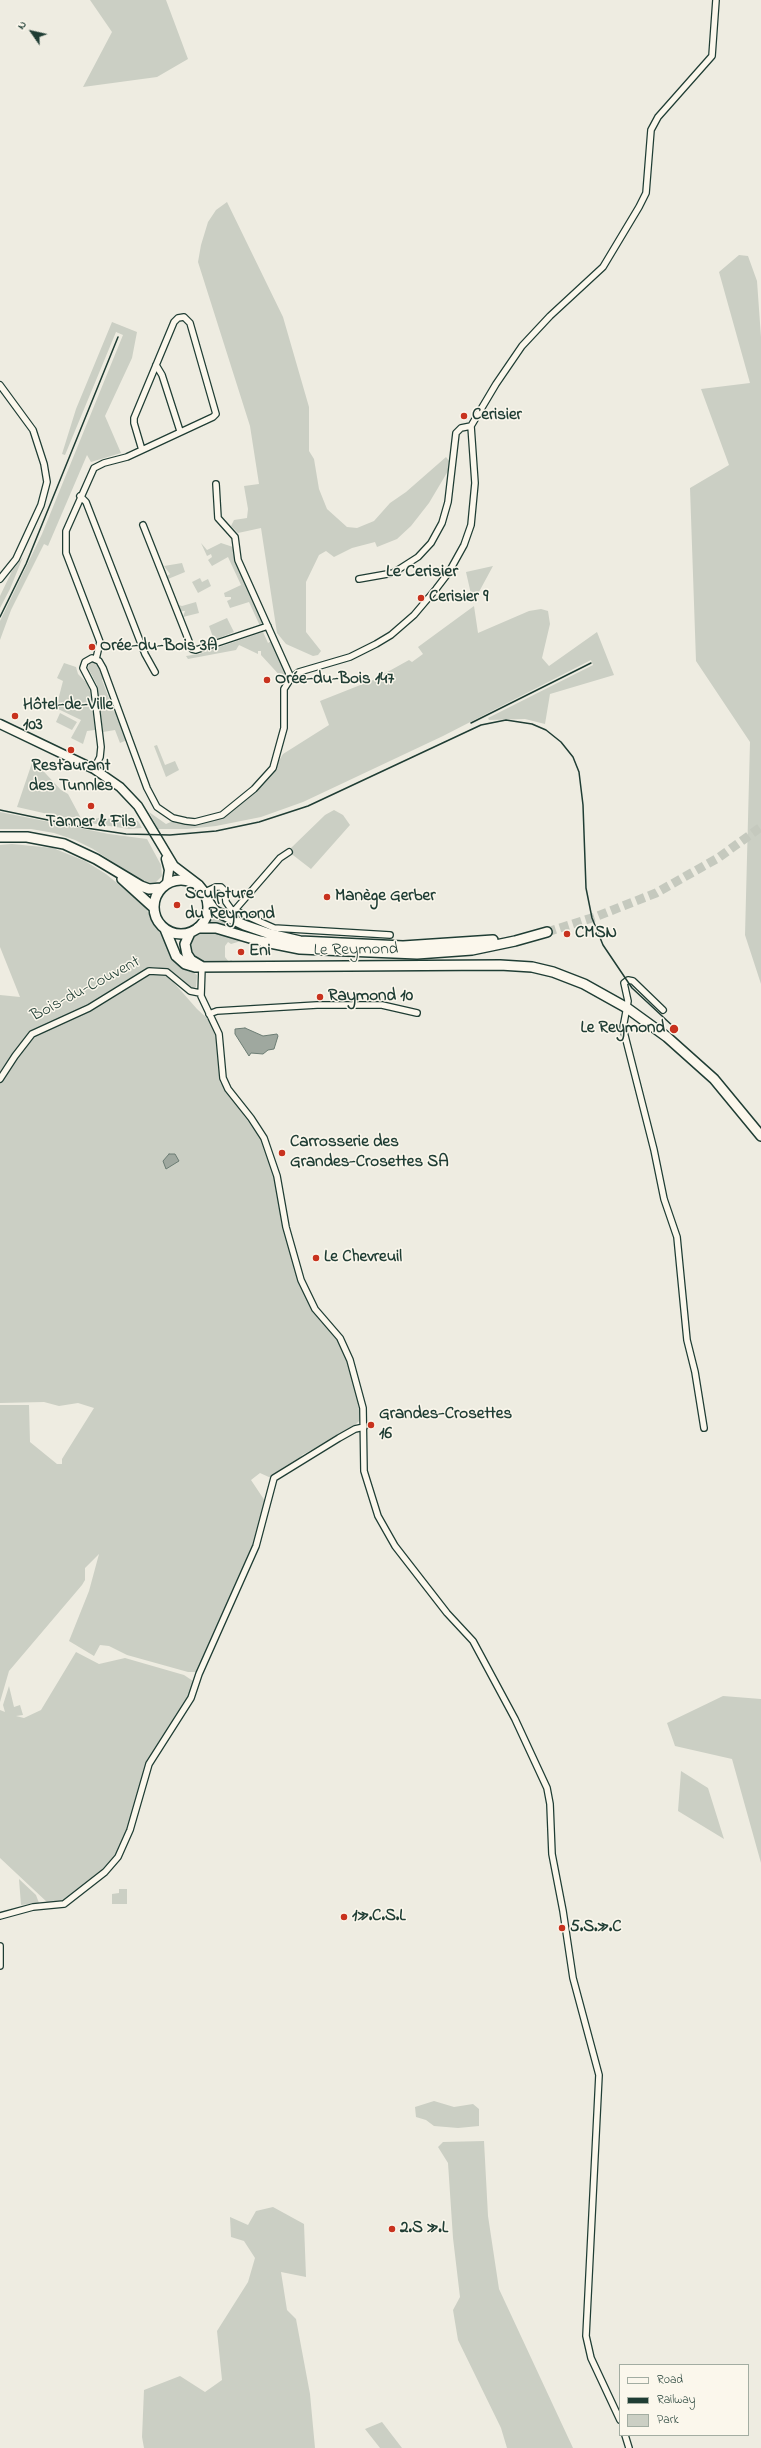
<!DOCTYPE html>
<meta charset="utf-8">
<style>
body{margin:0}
#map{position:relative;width:761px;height:2448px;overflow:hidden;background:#eeece1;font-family:"Indie Flower",sans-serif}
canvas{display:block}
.legend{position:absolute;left:619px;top:2364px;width:130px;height:72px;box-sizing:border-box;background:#fbf7ec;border:1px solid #a3ada2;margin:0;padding:5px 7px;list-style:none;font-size:12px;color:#1f3d34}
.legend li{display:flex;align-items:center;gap:8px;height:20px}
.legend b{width:20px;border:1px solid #a3ada2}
.north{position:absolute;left:12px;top:12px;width:40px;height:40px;-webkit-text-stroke:3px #fbf7ec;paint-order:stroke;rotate:304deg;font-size:11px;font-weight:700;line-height:16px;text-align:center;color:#1f3d34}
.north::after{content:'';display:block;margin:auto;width:14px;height:18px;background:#1f3d34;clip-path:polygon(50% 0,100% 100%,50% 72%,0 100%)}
</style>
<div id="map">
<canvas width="761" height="2448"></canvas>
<ul class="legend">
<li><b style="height:5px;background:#fbf7ec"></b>Road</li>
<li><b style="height:5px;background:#1f3d34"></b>Railway</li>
<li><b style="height:11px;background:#cbcfc4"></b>Park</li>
</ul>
<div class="north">N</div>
</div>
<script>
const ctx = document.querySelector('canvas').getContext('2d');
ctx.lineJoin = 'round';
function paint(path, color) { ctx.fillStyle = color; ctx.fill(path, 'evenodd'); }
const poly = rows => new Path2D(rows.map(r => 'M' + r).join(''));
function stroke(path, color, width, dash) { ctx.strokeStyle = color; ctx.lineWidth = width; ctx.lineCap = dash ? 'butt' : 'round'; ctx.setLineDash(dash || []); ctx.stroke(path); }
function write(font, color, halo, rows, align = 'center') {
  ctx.font = font + ' "Indie Flower",sans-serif'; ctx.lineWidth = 3; ctx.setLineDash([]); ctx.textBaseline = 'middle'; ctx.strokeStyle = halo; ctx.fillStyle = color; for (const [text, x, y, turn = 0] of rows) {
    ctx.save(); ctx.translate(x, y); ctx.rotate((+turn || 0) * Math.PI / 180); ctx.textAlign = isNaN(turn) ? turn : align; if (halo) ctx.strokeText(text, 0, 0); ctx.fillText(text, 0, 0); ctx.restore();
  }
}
const green = poly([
 [90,0,166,0,188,59,157,77,83,87,112,32],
 [227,202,283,317,309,407,309,451,314,459,319,489,327,509,347,527,357,528,374,521,390,503,406,492,446,457,449,461,448,471,429,503,411,526,397,539,377,547,375,542,352,548,334,557,326,551,319,555,306,582,306,632,321,651,318,655,313,656,286,644,277,633,261,528,238,533,231,526,234,520,247,518,248,509,244,486,259,484,250,426,198,262,201,245,208,222,216,210],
 [739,255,748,256,757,281,761,337,761,984,745,935,750,742,696,661,690,488,729,465,701,389,750,383,719,272],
 [112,322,137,332,132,358,105,416,121,453,91,462,87,455,48,546,44,544,11,610,0,640,0,621,42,534,123,335,116,332,65,455,62,454,76,409],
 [201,543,207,550,221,543,233,547,234,556,265,624,260,626,249,602,230,608,227,601,231,599,231,597,225,597,224,593,241,585,228,557,212,566,208,560,212,557,211,554,207,556],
 [23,557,10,589,0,608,0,596,12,571],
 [182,563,185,572,168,579,167,576,170,574,164,566],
 [493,566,473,603,466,572],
 [200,578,202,582,208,579,211,586,198,593,192,582],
 [196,602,199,613,183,617,185,611,181,611,179,605,182,606],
 [474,606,478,633,529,611,541,609,548,611,550,624,542,658,549,666,597,632,614,675,550,694,545,724,525,719,489,720,488,718,593,665,591,660,443,736,303,802,261,817,216,826,187,829,158,829,149,812,166,824,173,821,187,824,202,823,227,815,271,774,283,754,329,725,320,701,373,680,409,660,412,662,423,654,418,647],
 [227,618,234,632,214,640,209,626],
 [263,632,268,643,273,640,286,674,286,679,283,679,261,655,261,651,258,651,258,654,239,645,236,650,188,659,186,656,199,654],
 [93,662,98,665,105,678,102,680,114,712,118,711,127,740,120,743,115,730,103,732,97,685,88,668,89,664],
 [64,663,76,667,78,674,89,685,95,730,87,731,83,744,71,738,81,720,56,708,63,681,57,678],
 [60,713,77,722,72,730,56,722],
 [157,745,165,765,175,761,179,770,166,777,154,746],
 [33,760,61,790,68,794,83,822,99,818,138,821,142,828,129,829,83,822,17,807],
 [334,810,343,815,350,825,311,869,289,852,291,848,325,815],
 [0,812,109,834,147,839,161,865,162,876,156,882,145,883,93,849,75,840,54,833,31,829,0,829],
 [12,844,53,848,85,861,106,874,146,907,151,920,163,934,174,958,197,975,196,987,191,989,167,969,152,967,87,1006,41,1029,91,1010,152,974,168,976,197,1009,210,1021,217,1041,220,1082,265,1145,276,1179,283,1225,297,1275,317,1317,341,1343,353,1375,361,1419,351,1429,302,1455,298,1460,271,1478,260,1473,251,1480,265,1501,254,1544,198,1672,188,1672,127,1655,109,1646,100,1645,94,1656,69,1641,89,1591,99,1554,85,1568,85,1580,82,1585,9,1671,0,1702,0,1405,29,1405,30,1442,57,1464,62,1464,62,1459,94,1408,78,1403,59,1406,44,1402,0,1403,0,995,20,997,0,947,0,845],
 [210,912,291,944,206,923],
 [200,932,219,932,241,941,231,944,228,942,225,946,225,957,229,962,231,960,233,962,220,964,197,962,187,949,192,937],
 [76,1652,99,1664,125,1658,184,1675,196,1683,193,1693,153,1753,130,1825,118,1853,109,1865,66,1900,60,1903,48,1903,0,1858,0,1710,5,1712,3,1705,9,1686,14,1707,20,1705,23,1715,16,1716,24,1718,41,1710],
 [723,1696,761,1699,761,1863,732,1759,675,1746,667,1723],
 [681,1771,708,1788,724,1839,678,1811],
 [19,1879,36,1895,39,1903,21,1905],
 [119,1889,127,1889,127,1904,112,1904,112,1894,119,1893],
 [434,2101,454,2107,473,2104,479,2109,479,2126,458,2128,434,2126,426,2120,416,2117,415,2107],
 [484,2141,488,2216,499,2289,573,2448,507,2448,501,2428,458,2340,453,2310,460,2297,453,2238,448,2163,438,2147,443,2142],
 [273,2207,304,2224,306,2277,281,2272,287,2310,296,2319,310,2394,315,2448,144,2448,142,2437,144,2390,180,2376,205,2392,222,2380,217,2331,248,2282,255,2258,244,2241,231,2237,230,2217,248,2225,256,2211],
 [382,2422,402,2448,380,2448,365,2429]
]);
const water = poly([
 [245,1028,263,1036,277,1034,278,1036,274,1049,268,1050,263,1054,251,1053,249,1056,235,1034,235,1029,245,1028],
 [169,1154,175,1154,179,1161,166,1169,163,1161,169,1154]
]);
const trunkTunnel = poly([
 [547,932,595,917,656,893,718,858,761,827]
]);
const minor = poly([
 [156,365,162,375,180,431],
 [0,385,33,430,44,464,47,482,41,505,16,559,0,579],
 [216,484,218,518,235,537,238,560,291,678],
 [80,496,86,502,145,654,155,672],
 [143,525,192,649,196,650,268,626],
 [359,579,393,573,418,557,431,543,442,523,448,502,456,433,461,428,471,426],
 [96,659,100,642,66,553,66,531,94,468,104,463,127,457,213,417,216,414,190,323,184,317,178,318,174,322,134,418,134,423,142,450],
 [94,769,100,757,101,747,94,689,83,668,85,662,92,658,99,661,103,668,147,788,157,807,173,818,186,821,195,822,222,815,254,789,273,768,284,728,284,689,291,678,299,672,350,657,376,644,391,635,414,615,436,589,449,572,464,545,471,525,475,483,471,426,496,384,522,346,550,316,603,267,639,207,646,193,651,130,658,117,712,56,716,0],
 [205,892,216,887,221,887,225,891,226,902,231,909,274,928,390,935],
 [234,911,280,858,289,852],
 [202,967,201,996,219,1034,223,1078,228,1089,251,1118,264,1138,277,1176,286,1227,301,1280,315,1309,340,1338,350,1360,363,1408,364,1471,378,1516,395,1546,447,1613,473,1641,515,1719,547,1788,550,1804,552,1854,563,1911,573,1978,599,2075,586,2336,591,2358,620,2420],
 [663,1010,633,981,628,980,624,983,628,1001,623,1028,654,1150,664,1199,677,1237,687,1340,695,1372,704,1428],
 [209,1014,217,1011,317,1005,382,1005,417,1013],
 [0,1079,15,1056,32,1034,89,1008,149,971,167,972,190,991,200,993],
 [0,1916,33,1907,64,1904,105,1872,118,1857,130,1830,149,1764,191,1698,199,1674,256,1546,274,1478,339,1438,355,1429,364,1427],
 [0,1946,0,1966],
 [625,2435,629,2448]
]);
const secondary = poly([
 [0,724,94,769,120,787,138,806,174,866,199,885,203,890],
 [166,859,169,870,167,883]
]);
const primary = poly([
 [0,837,27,837,64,844,96,859,141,886,149,889,161,888],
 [122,879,154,908],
 '154 907a27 27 0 1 1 54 0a27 27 0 1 1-54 0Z',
 [165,929,176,956,185,964,195,967,500,965,532,967,553,972,584,984,627,1008,667,1037,714,1079,761,1136],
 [190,933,185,944,187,954,191,960,201,966]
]);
const trunk = poly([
 [208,901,215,911,244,925,270,934,300,941,403,946,493,940],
 [198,928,216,928,260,941,300,949,417,954,472,950,515,941,547,932]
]);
const rail = poly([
 [0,617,26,564,118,337],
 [471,723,591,663],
 [0,810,86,828,126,834,170,835,216,831,259,822,308,806,481,725,506,720,532,724,546,730,561,742,573,757,579,772,583,805,586,888,592,918,603,945,632,988,676,1029]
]);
const markers = [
 [464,416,4,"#c8321e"],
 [421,598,4,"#c8321e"],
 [92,647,4,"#c8321e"],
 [267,680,4,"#c8321e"],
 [15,716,4,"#c8321e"],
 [71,750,4,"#c8321e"],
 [91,806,4,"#c8321e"],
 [327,897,4,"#c8321e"],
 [177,905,4,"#c8321e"],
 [567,934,4,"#c8321e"],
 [241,952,4,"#c8321e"],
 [320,997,4,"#c8321e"],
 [674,1029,5,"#c8321e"],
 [282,1153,4,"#c8321e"],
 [316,1258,4,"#c8321e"],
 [371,1425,4,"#c8321e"],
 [344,1917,4,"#c8321e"],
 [562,1928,4,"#c8321e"],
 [392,2229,4,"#c8321e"]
];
const poiNames = [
 ["Cerisier",472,416],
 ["Cerisier 9",429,598],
 ["Orée-du-Bois 3A",100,647],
 ["Orée-du-Bois 147",275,680],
 ["Hôtel-de-Ville",23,706],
 ["103",23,726],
 ["Restaurant",71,767,"center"],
 ["des Tunnles",71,787,"center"],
 ["Tanner & Fils",91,823,"center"],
 ["Sculpture",185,895],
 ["du Reymond",185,915],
 ["Manège Gerber",335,897],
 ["CMSN",575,934],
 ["Eni",249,952],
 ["Raymond 10",328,997],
 ["Le Reymond",665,1029,"right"],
 ["Carrosserie des",290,1143],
 ["Grandes-Crosettes SA",290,1163],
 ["Le Chevreuil",324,1258],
 ["Grandes-Crosettes",379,1415],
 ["16",379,1435],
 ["1».C.S.L",352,1917],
 ["5.S.».C",570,1928],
 ["2.S ».L",400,2229]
];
const streetNames = [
 ["Le Reymond",356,951,-1],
 ["Bois-du-Couvent",86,990,-28]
];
const neighbourhoodNames = [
 ["Le Cerisier",422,573]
];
paint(green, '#cbcfc4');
paint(water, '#9fa89f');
stroke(water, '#6c7d74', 1);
stroke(trunkTunnel, '#c5c9be', 9, [9, 4.5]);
stroke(minor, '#1f3d34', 8);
stroke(secondary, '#1f3d34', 11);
stroke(primary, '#1f3d34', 12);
stroke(trunk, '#1f3d34', 12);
stroke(minor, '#fbf7ec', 5.5);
stroke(secondary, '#fbf7ec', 8);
stroke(primary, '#fbf7ec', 9);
stroke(trunk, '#fbf7ec', 9);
stroke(rail, '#1f3d34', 1.5);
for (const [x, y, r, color] of markers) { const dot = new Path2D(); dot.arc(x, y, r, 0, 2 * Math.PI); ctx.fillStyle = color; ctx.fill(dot); stroke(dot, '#fbf7ec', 1.5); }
write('bold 17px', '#1f3d34', '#fbf7ec', poiNames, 'left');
write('17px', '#1f3d34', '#fbf7ec', streetNames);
write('bold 18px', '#1f3d34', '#fbf7ec', neighbourhoodNames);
</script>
